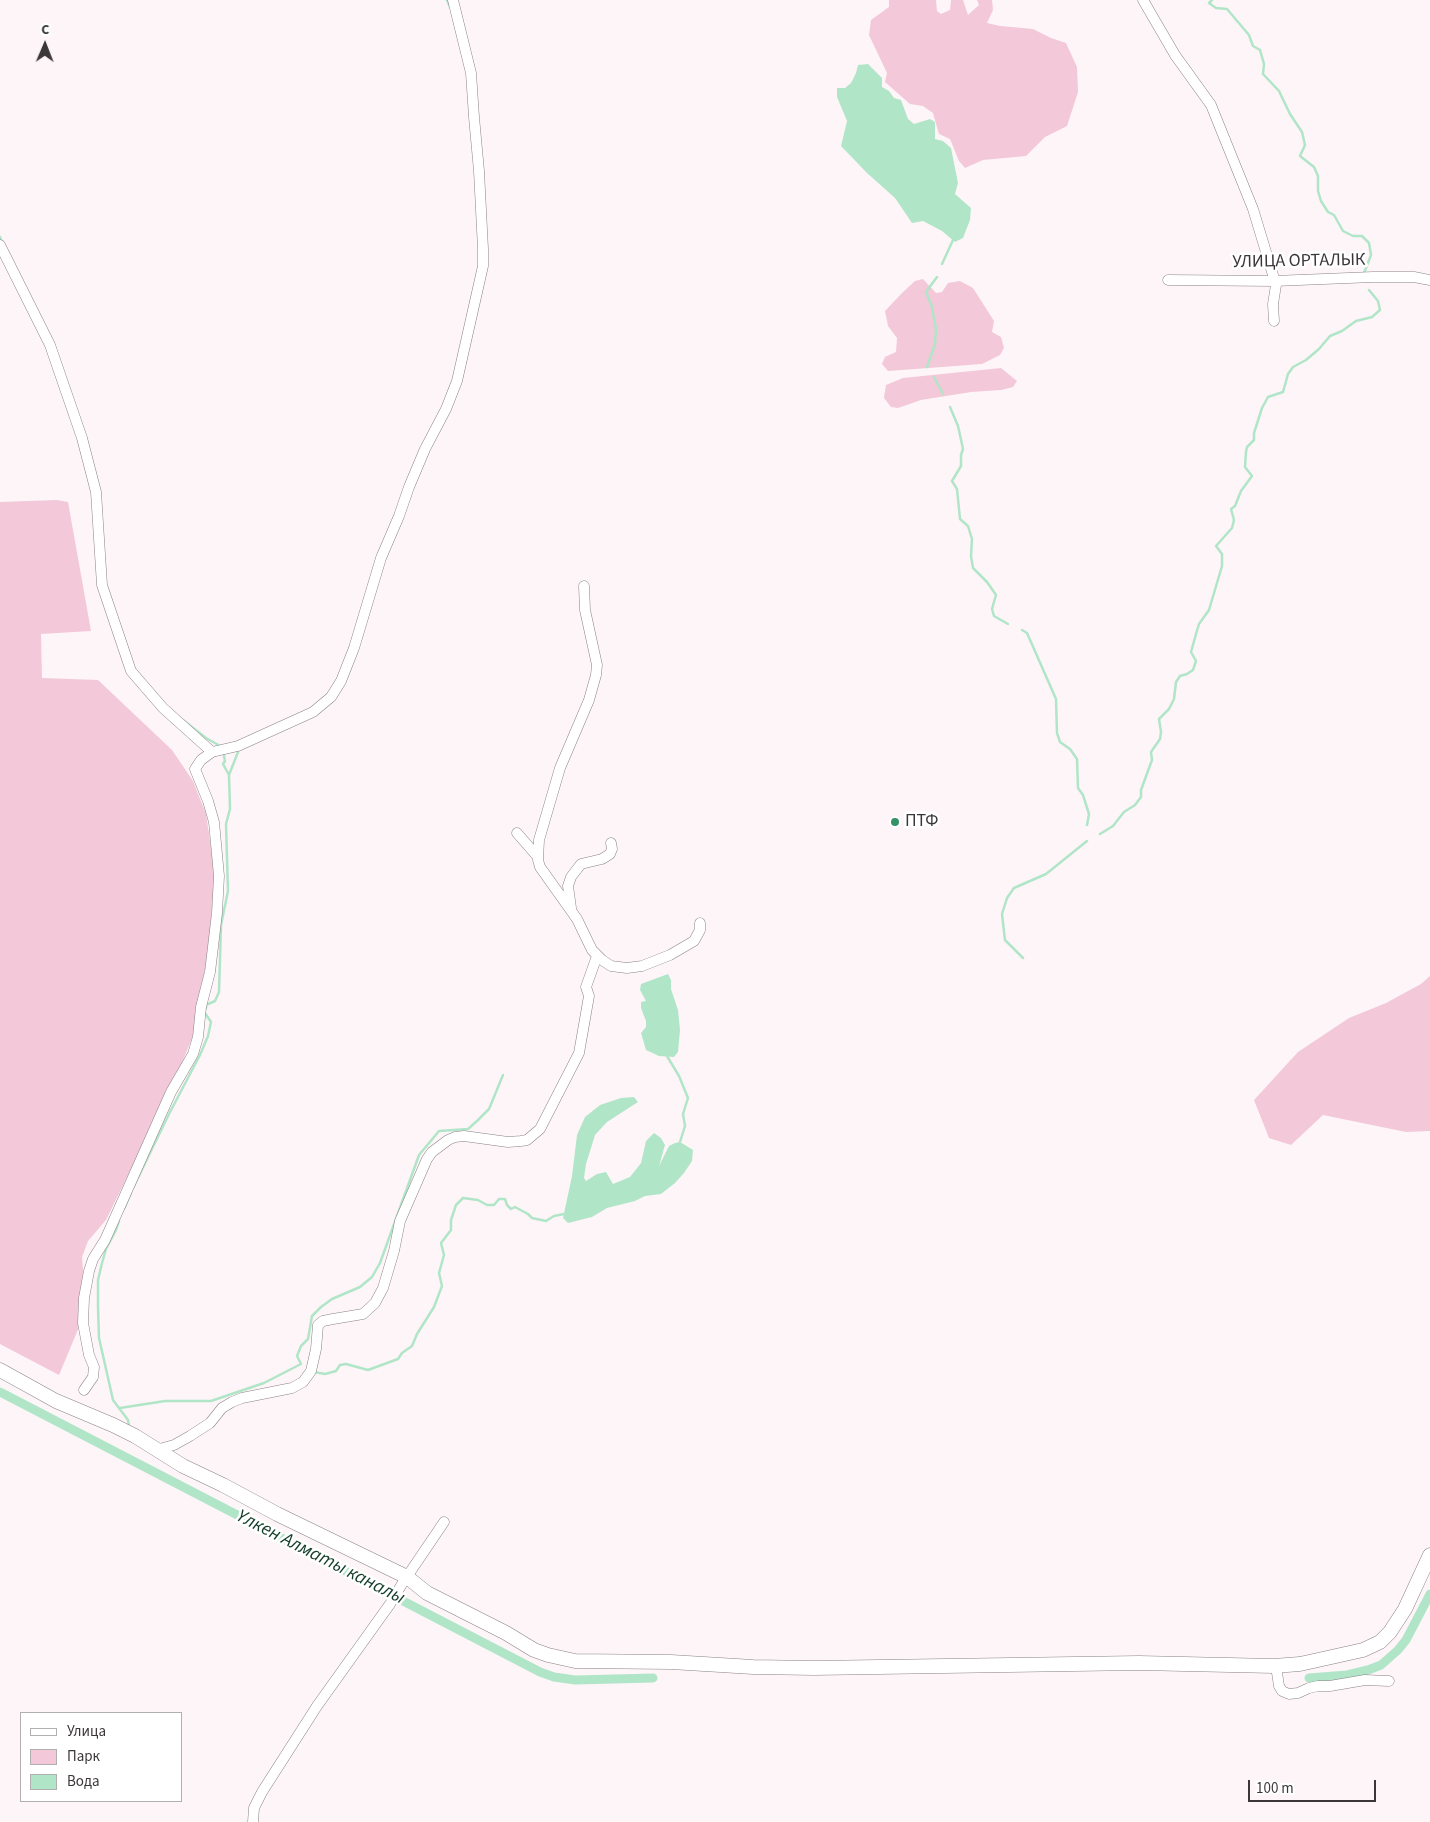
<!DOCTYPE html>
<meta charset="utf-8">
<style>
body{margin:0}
#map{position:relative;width:1430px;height:1822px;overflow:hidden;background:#fef5f8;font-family:"Source Sans 3",sans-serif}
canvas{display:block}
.legend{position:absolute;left:20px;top:1712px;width:162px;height:90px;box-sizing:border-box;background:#fff;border:1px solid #b1afb0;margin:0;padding:6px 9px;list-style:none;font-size:15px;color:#3b3739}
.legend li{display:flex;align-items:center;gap:10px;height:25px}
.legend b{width:25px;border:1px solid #b1afb0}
.north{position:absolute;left:20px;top:20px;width:50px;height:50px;-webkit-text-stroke:4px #fff;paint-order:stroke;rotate:1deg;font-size:14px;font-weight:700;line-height:20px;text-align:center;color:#3b3739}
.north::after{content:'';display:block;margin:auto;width:18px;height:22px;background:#3b3739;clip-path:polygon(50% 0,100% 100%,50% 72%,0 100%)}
.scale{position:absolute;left:1248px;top:1780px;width:128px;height:22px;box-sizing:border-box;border:2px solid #3b3739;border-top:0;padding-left:6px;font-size:15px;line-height:18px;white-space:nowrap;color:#3b3739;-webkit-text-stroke:4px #fff;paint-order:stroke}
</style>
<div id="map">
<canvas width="1430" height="1822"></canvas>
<ul class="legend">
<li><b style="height:6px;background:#fff"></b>Улица</li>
<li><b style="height:14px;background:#f3c8d8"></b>Парк</li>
<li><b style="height:14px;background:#b1e5c8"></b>Вода</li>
</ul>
<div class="north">С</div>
<div class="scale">100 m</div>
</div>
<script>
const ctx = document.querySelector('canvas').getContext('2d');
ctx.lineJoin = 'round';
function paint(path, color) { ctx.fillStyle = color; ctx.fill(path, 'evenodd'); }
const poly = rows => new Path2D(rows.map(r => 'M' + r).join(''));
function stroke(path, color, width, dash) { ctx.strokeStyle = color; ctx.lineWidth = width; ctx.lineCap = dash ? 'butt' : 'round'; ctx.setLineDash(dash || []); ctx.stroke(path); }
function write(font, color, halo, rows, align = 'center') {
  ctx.font = font + ' "Source Sans 3",sans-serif'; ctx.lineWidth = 5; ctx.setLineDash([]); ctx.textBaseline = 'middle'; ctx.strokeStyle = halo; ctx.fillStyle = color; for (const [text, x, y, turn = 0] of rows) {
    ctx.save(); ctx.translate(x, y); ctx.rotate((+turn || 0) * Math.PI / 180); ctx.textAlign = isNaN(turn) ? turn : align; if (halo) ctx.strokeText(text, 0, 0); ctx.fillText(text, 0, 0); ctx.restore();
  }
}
const green = poly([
 [889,0,936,0,937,11,941,14,950,10,951,0,963,0,968,15,979,5,977,0,992,0,993,10,987,23,1000,26,1033,29,1051,38,1066,43,1077,67,1078,92,1067,126,1045,137,1026,156,983,160,965,168,959,161,950,139,939,134,933,113,923,106,910,104,885,82,887,73,869,35,871,20,889,7],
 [923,279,936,293,942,292,948,283,960,281,973,288,994,321,992,332,1001,337,1004,348,1000,355,982,364,888,371,882,364,885,357,896,352,897,338,888,326,885,311,902,293,915,281],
 [1001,368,1017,381,1013,387,1001,390,971,392,921,400,898,408,891,407,884,398,886,385,903,378],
 [57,500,68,502,91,631,41,634,42,678,98,680,172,750,193,781,206,814,215,875,208,952,193,1036,176,1077,106,1220,88,1241,82,1257,84,1283,79,1327,59,1375,0,1344,0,502],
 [1430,976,1430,1131,1406,1132,1323,1115,1291,1145,1269,1138,1254,1100,1298,1052,1349,1018,1386,1003,1421,984]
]);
const water = poly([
 [868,64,882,78,882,87,889,91,894,98,901,100,908,119,914,124,930,119,935,122,935,139,943,141,951,148,958,183,955,194,971,208,970,220,963,238,955,242,942,231,923,221,912,223,895,198,867,173,841,146,847,121,837,97,837,88,845,88,851,83,856,73,858,65],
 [668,974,671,980,671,989,678,1010,680,1030,678,1052,674,1057,659,1056,646,1050,641,1033,646,1027,646,1021,641,1008,641,1002,646,1001,640,990,641,984],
 [634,1097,638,1102,607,1122,595,1135,586,1164,584,1178,586,1181,597,1174,606,1172,613,1184,630,1177,641,1163,646,1141,654,1133,661,1138,665,1145,659,1166,669,1146,675,1143,680,1142,693,1150,692,1161,684,1173,675,1183,661,1194,645,1196,635,1201,607,1208,592,1217,568,1223,563,1218,572,1176,577,1135,585,1117,600,1105,621,1098]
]);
const stream = poly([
 [447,0,450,7],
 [1212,0,1209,3,1216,8,1227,9,1249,35,1253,46,1260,50,1264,64,1263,74,1279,91,1290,114,1302,132,1305,145,1300,156,1314,167,1318,176,1318,191,1321,201,1328,212,1334,215,1343,231,1353,236,1362,236,1369,243,1371,255,1364,273],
 [0,237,2,243],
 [942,264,953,240],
 [927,367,935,344,936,330,932,307,926,292,937,277],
 [934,377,943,394],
 [950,407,958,426,963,449,961,455,961,466,952,481,957,489,960,519,968,526,972,539,971,556,973,568,987,582,996,595,992,609,994,616,1008,624],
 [1022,630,1027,633,1056,699,1057,733,1060,742,1070,749,1077,759,1078,788,1083,795,1089,814,1087,825],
 [183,720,206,738,222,747],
 [223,751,225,761,223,764,229,775],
 [1100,834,1113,826,1124,812,1135,805,1141,797,1141,790,1152,760,1151,752,1160,739,1161,732,1159,719,1169,709,1174,699,1176,682,1180,676,1187,674,1193,670,1196,661,1191,652,1196,634,1199,624,1209,610,1222,566,1222,554,1216,546,1232,528,1234,520,1231,509,1235,506,1241,491,1252,476,1245,467,1246,452,1247,447,1254,440,1254,433,1262,408,1268,397,1283,392,1288,374,1293,367,1306,360,1319,349,1330,336,1342,331,1356,321,1372,317,1380,310,1378,301,1369,290],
 [1023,958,1005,940,1002,914,1007,898,1014,888,1046,874,1087,841],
 [206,1008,206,1005,215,1001,219,992,221,925,228,891,226,824,230,809,229,775,238,752,237,748],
 [667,1056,679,1076,688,1098,683,1114,685,1126,680,1142],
 [133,1188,169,1114,200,1055,208,1036,211,1022,205,1013],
 [124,1209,131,1193],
 [119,1221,116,1230,106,1249,102,1263,98,1280,98,1307,99,1338,113,1400,128,1420,129,1426],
 [314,1372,325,1374,336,1371,340,1365,346,1364,368,1370,398,1359,402,1353,412,1346,417,1334,434,1307,442,1286,439,1273,444,1255,441,1243,451,1230,451,1220,456,1205,463,1198,478,1200,487,1205,494,1205,499,1199,505,1199,507,1205,511,1209,515,1207,528,1214,532,1218,546,1221,554,1216,564,1214],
 [120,1408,165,1401,211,1401,264,1383,301,1364,297,1356,301,1346,308,1339,312,1316,321,1307,332,1299,360,1287,372,1277,380,1263,419,1155,439,1131,468,1129,477,1121,489,1109,503,1075]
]);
const canal = poly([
 [0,1392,540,1672,554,1677,575,1680,653,1678],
 [1309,1678,1347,1675,1368,1670,1381,1665,1398,1650,1406,1640,1430,1594]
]);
const street = poly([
 [1143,0,1175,55,1211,105,1253,209,1276,285,1273,304,1274,321],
 [0,245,50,345,82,438,96,492,102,585,131,671,163,708,212,752],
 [1168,280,1274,281,1373,277,1414,277,1430,280],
 [584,586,585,610,597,665,596,675,589,700,560,768,539,840,538,860,540,867,577,919,592,950,602,960,611,966,627,968,642,966,670,955,694,941,700,930,700,923],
 [517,833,537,856],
 [571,908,568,886,571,877,581,864,602,859,610,854,612,849,611,843],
 [84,1390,93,1377,94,1367,89,1355,83,1323,84,1298,89,1271,93,1259,105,1240,171,1092,193,1054,198,1037,201,1007,210,972,217,913,219,876,214,822,208,801,195,769,201,760,212,752,238,746,313,712,331,697,341,681,354,648,381,558,399,516,409,487,425,449,446,409,457,381,483,266,483,249,479,171,474,117,471,73,453,0],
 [156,1450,174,1445,190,1436,210,1423,222,1408,232,1402,242,1398,292,1388,303,1382,311,1371,316,1349,318,1325,323,1321,333,1319,363,1314,375,1303,383,1288,394,1251,400,1221,427,1159,432,1152,448,1140,455,1137,464,1136,508,1142,521,1141,527,1140,540,1129,579,1053,589,996,586,987,597,956],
 [1276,1666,1279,1686,1282,1691,1289,1694,1298,1693,1309,1688,1318,1686,1330,1686,1365,1680,1389,1681],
 [253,1822,254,1808,262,1792,317,1706,390,1604,402,1584,444,1522]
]);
const secondary = poly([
 [0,1370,56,1401,113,1425,135,1436,183,1466,223,1485,277,1514,407,1577,427,1593,506,1633,534,1650,548,1655,575,1661,671,1662,753,1667,814,1668,1139,1663,1274,1666,1300,1664,1363,1650,1380,1642,1390,1632,1405,1609,1430,1555]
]);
const markers = [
 [895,822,5,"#359168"]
];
const streetNames = [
 ["УЛИЦА ОРТАЛЫК",1299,262,-1]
];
const poiNames = [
 ["ПТФ",905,822]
];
const waterNames = [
 ["Үлкен Алматы каналы",320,1558,27]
];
paint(green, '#f3c8d8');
paint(water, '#b1e5c8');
stroke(stream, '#b1e5c8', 2.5);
stroke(canal, '#b1e5c8', 9);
stroke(street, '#8a8285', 11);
stroke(secondary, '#8a8285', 15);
stroke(street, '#fff', 10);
stroke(secondary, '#fff', 14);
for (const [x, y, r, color] of markers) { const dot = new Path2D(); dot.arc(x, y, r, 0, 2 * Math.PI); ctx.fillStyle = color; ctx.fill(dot); stroke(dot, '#fff', 2); }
write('18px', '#3b3739', '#fff', streetNames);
write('18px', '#3b3739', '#fff', poiNames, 'left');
write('italic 19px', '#123c29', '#fff', waterNames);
</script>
